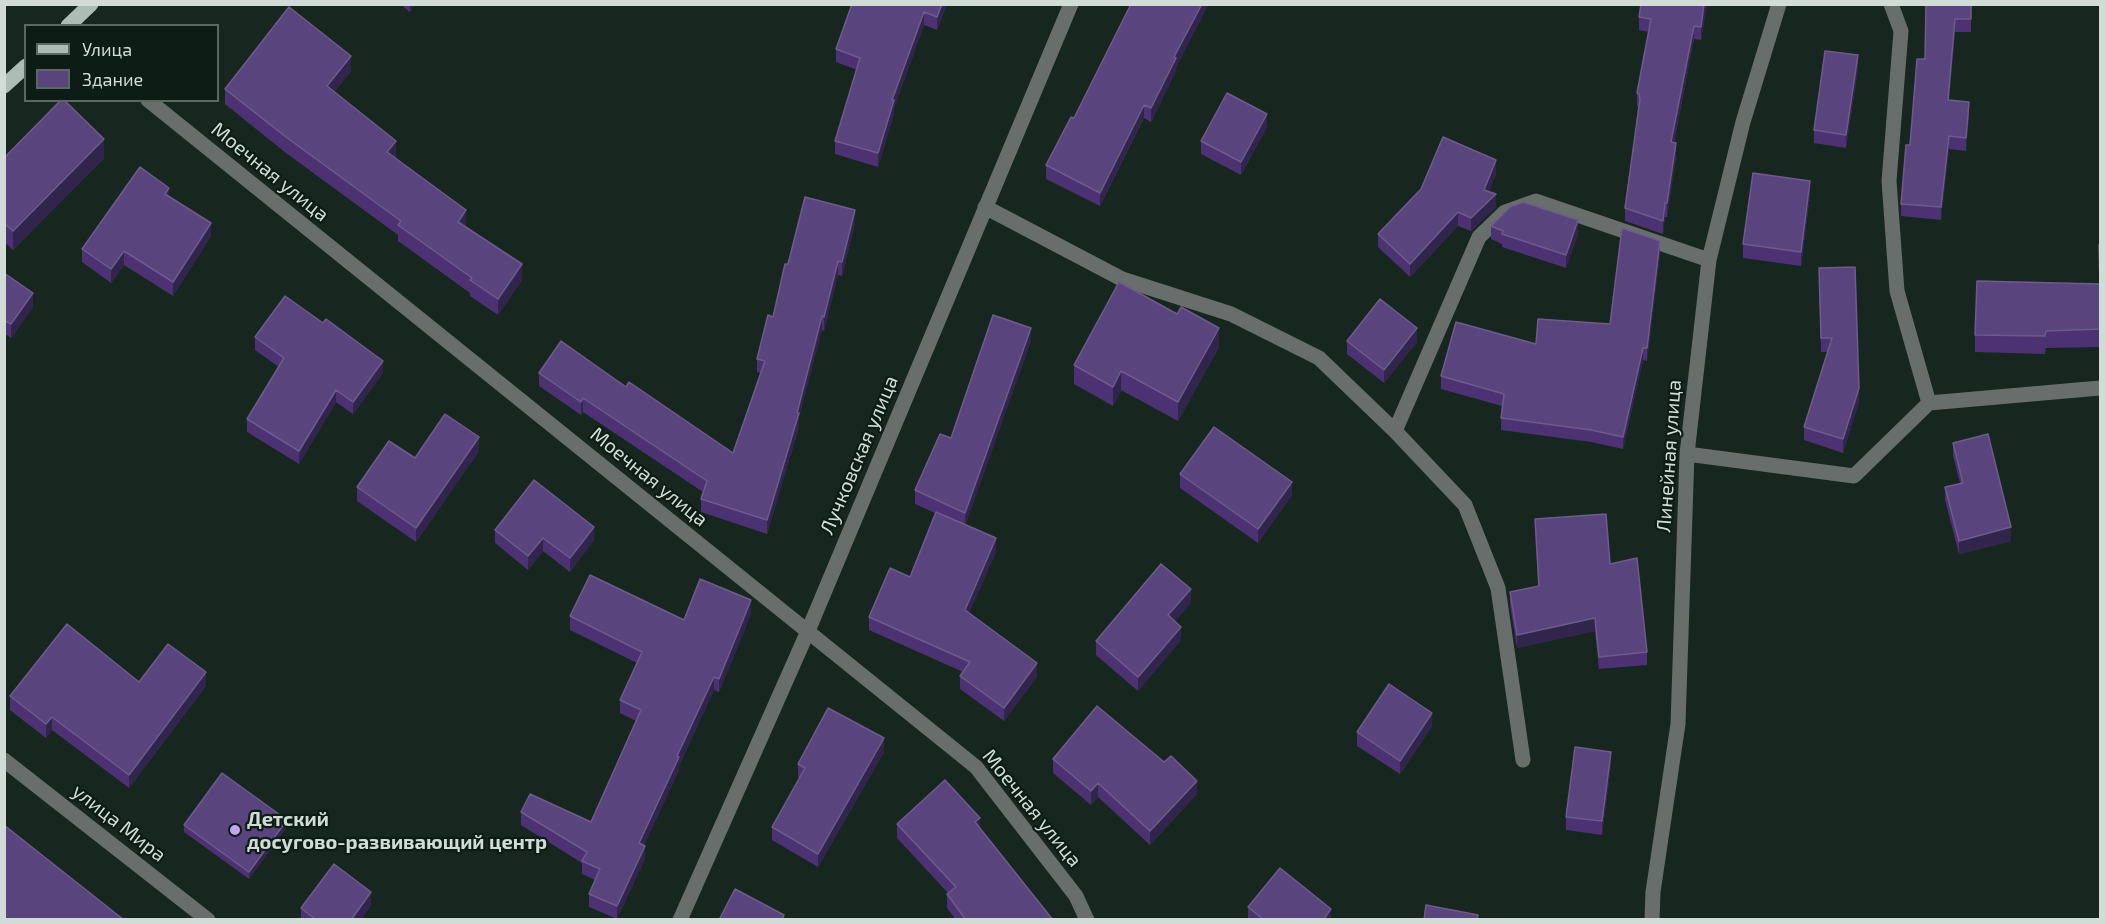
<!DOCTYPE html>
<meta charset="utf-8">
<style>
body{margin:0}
#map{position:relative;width:2105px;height:924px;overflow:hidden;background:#17261f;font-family:"Exo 2",sans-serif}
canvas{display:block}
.frame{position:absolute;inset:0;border:6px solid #d2dcd7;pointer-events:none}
.legend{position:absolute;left:24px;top:24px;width:195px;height:78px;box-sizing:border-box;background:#0e1c16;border:2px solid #5c6963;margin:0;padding:8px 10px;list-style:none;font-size:18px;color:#d2dcd7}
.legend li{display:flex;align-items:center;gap:12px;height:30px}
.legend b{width:30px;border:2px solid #5c6963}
</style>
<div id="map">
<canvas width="2105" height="924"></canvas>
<div class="frame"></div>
<ul class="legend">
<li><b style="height:8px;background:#adbcb5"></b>Улица</li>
<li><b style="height:16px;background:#5a447d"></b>Здание</li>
</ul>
</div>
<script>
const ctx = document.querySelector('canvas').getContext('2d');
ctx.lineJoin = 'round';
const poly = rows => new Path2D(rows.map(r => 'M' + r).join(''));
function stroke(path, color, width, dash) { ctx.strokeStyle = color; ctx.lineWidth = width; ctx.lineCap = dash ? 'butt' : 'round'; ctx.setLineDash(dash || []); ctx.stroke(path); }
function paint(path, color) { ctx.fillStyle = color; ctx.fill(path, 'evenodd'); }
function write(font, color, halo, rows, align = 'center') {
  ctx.font = font + ' "Exo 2",sans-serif'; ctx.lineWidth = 4.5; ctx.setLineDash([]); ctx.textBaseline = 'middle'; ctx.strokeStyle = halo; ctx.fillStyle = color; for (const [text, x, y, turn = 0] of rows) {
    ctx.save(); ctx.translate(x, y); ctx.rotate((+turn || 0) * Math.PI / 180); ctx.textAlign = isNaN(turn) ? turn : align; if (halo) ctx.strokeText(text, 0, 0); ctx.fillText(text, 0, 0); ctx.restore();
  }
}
const minor = poly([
 [1891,4,1901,31,1889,181,1897,291,1929,403],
 [148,100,976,767,1076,896,1087,920],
 [985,207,1122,279,1231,314,1319,358,1395,431,1465,505,1498,588,1523,760],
 [1395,431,1479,237,1505,212,1536,201,1709,260],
 [1687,454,1854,476,1929,403,2100,388],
 [4,760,208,920],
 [680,920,808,631,1071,4],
 [1652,920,1653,892,1678,724,1687,454,1709,260,1743,122,1779,4]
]);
const major = poly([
 [68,26,91,4],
 [4,86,26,66]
]);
const wall = poly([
 [400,4,415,4,410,12],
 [852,4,947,4,937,30,924,25,894,108,894,114,878,167,835,154,835,141,857,70,836,62,836,49],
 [1707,4,1701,40,1694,39,1674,143,1676,157,1667,217,1665,217,1663,234,1625,221,1625,208,1639,107,1637,106,1637,93,1649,32,1639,30,1639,17],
 [1926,4,1971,4,1971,32,1955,32,1949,100,1969,115,1966,151,1949,149,1941,220,1901,216,1901,204,1910,145,1925,59],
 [1176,68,1176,71,1151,122,1144,118,1100,206,1046,179,1046,165],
 [1858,69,1846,148,1814,143,1814,130],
 [351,71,334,92,396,156,395,158,466,226,466,227,522,280,498,315,470,296,470,293,398,241,398,235,286,153,225,104,225,89],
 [1267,127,1241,175,1201,154,1201,141],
 [4,158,104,158,13,250,4,242],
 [1496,174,1489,191,1496,207,1471,231,1458,226,1410,277,1378,247,1378,234],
 [1810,195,1801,266,1743,258,1743,244],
 [169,197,211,236,173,296,124,265,111,283,82,262,82,249],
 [855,223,842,276,838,275,824,331,822,330,799,416,799,427,767,534,701,512,701,499,703,492,583,412,581,415,539,386,539,373,626,387,733,453,760,373,757,372,757,359,773,317,788,264],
 [1491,226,1578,234,1566,268,1502,247,1502,244,1491,239],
 [2099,245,2100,245,2100,347,2046,348,2045,354,1975,352,1975,335,2100,284],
 [1660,254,1647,361,1643,360,1623,449,1591,442,1501,430,1501,418,1502,406,1441,389,1441,376,1536,344,1610,324],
 [4,273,33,307,11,338,4,333],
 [1819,282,1859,402,1843,453,1804,440,1804,427,1828,352,1821,352],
 [1177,314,1219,347,1178,421,1121,390,1113,406,1074,384,1074,365],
 [255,337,383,373,353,414,336,402,299,464,247,432,247,419,279,367,255,350],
 [1031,341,965,525,996,552,969,613,1037,677,1004,721,960,689,960,676,963,672,869,630,869,617,910,577,935,513,915,504,915,490,951,438],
 [1347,341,1417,342,1384,383,1347,354],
 [1953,443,2011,541,1959,554,1945,500,1945,487,1960,483,1953,456],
 [479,451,416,542,357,501,357,487,415,458],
 [1180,474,1292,495,1258,543,1180,488],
 [1535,519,1610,564,1647,652,1647,665,1599,669,1595,631,1517,648,1510,605,1510,592,1538,587],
 [495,530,594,540,570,572,543,551,528,570,495,543],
 [1191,603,1175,621,1181,640,1138,691,1096,655,1096,641],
 [751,614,719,692,714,690,679,766,679,770,644,845,645,859,617,919,589,907,589,894,595,880,582,874,582,863,521,825,521,812,591,822,636,721,620,713,620,700,637,663,570,630,570,616,684,620],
 [139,682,206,686,129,788,52,730,46,738,10,710,10,696],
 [1432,726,1400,774,1357,746,1357,732],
 [884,752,818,867,772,840,772,827,800,778,798,777,798,764],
 [1053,759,1197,794,1150,845,1098,797,1091,805,1053,773],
 [1611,765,1602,835,1566,830,1566,817],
 [897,824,980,828,1053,920,956,920,947,908,947,894,948,893,897,838],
 [184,825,287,827,249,879,184,832],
 [371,905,361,920,301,920,301,908],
 [1248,907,1331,920,1248,920]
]);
const shadedWall = poly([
 [410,4,415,4,410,12],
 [942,4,947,4,937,30,937,17],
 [1202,4,1209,4,1176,68,1176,71,1151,122,1151,108,1174,57],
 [1704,4,1707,4,1701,40,1701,27],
 [924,12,924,25,894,108,894,114,878,167,878,153,892,100],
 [1955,19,1955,32,1948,113,1948,100],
 [1694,26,1694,39,1671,156,1671,142],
 [1858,55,1858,69,1846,148,1846,135],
 [351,56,351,71,327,101,327,86],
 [1969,102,1969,115,1966,151,1966,138],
 [1144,105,1144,118,1100,206,1100,193],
 [1267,114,1267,127,1241,175,1241,162],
 [1949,136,1949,149,1941,220,1941,207],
 [104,139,104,158,13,250,13,231],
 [396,141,396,156,387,167,387,152],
 [1676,143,1676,157,1667,217,1667,203],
 [1496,160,1496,174,1484,203,1484,190],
 [1810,181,1810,195,1801,266,1801,252],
 [169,188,169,202,165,194],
 [1496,194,1496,207,1471,231,1471,218],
 [1665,203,1665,217,1663,234,1663,221],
 [466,210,466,226,458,237,458,222],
 [855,210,855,223,842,276,842,262],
 [1458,212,1458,226,1410,277,1410,264],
 [1578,220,1578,234,1566,268,1566,255],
 [211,223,211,236,173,296,173,282],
 [1660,241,1660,254,1647,361,1647,348],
 [124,251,124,265,111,283,111,269],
 [838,261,838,275,824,331,824,317],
 [522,264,522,280,498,315,498,299],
 [33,293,33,307,11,338,11,324],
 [822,316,822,330,799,416,799,427,767,534,767,520,797,413],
 [1031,328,1031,341,965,527,965,513],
 [1219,328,1219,347,1178,421,1178,402],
 [1417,328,1417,342,1384,383,1384,370],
 [1643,348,1643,360,1623,449,1623,437],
 [383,361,383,373,353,414,353,402],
 [1121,371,1121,390,1113,406,1113,387],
 [1859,388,1859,402,1843,453,1843,439],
 [336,390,336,402,299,464,299,451],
 [583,398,583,412,581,415,581,402],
 [479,437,479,451,416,542,416,528],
 [1292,482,1292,495,1258,543,1258,529],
 [594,527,594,540,570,572,570,558],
 [2011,527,2011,541,1959,554,1959,541],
 [543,538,543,551,528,570,528,556],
 [996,538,996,552,965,623,965,610],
 [1191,589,1191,603,1168,629,1168,615],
 [751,600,751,614,719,692,719,679],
 [1595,618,1595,631,1517,648,1517,635],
 [1181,627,1181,640,1138,691,1138,677],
 [1037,663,1037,677,1004,721,1004,708],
 [206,672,206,686,129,788,129,775],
 [714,677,714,690,679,766,679,770,639,857,639,843,677,756],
 [1432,713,1432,726,1400,774,1400,761],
 [52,717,52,730,46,738,46,724],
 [884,738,884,752,818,867,818,854],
 [1611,752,1611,765,1602,835,1602,821],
 [1197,781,1197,794,1150,845,1150,831],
 [1098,783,1098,797,1091,805,1091,791],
 [980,818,980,831,975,822],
 [287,820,287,827,249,879,249,872],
 [645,846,645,859,617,919,617,906],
 [371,892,371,905,361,920,351,920],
 [1331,909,1331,920,1323,920]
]);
const building = poly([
 [852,4,942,4,937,17,924,12,892,100,894,100,878,153,835,141,860,58,836,49,852,4],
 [1131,4,1202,4,1174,57,1176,58,1151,108,1144,105,1100,193,1046,165,1071,117,1074,118,1131,4],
 [1641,4,1704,4,1701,27,1694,26,1671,142,1676,143,1667,203,1665,203,1663,221,1625,208,1640,99,1639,94,1637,93,1651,19,1639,17,1641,4],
 [1926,4,1971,4,1971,19,1955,19,1948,100,1969,102,1966,138,1949,136,1941,207,1901,204,1906,145,1910,145,1917,59,1925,59,1926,4],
 [289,7,351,56,327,86,396,141,387,152,466,210,458,222,522,264,498,299,470,280,472,278,398,225,401,221,286,137,225,89,289,7],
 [1825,51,1858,55,1846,135,1814,130,1825,51],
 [1227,93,1267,114,1241,162,1201,141,1227,93],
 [61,100,64,100,104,139,13,231,4,223,4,158,61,100],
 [1443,137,1496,160,1484,190,1496,194,1471,218,1458,212,1410,264,1378,234,1421,189,1443,137],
 [140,167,169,188,165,194,211,223,173,282,124,251,111,269,82,249,140,167],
 [1753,173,1810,181,1801,252,1743,244,1753,173],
 [805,197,855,210,842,262,838,261,824,317,822,316,797,413,799,413,767,520,701,499,707,481,583,398,581,402,539,373,561,341,626,387,629,382,733,453,765,361,757,359,768,315,773,317,785,264,788,264,805,197],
 [1523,202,1578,220,1566,255,1502,234,1503,231,1491,226,1510,207,1523,202],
 [1622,228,1660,241,1647,348,1643,348,1623,437,1591,430,1501,418,1504,394,1441,376,1456,322,1536,344,1538,319,1610,324,1622,228],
 [2099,245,2100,245,2100,329,2046,331,2045,336,1975,335,1977,281,2100,284,2099,245],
 [1855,267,1859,388,1843,439,1804,427,1832,338,1821,338,1819,268,1855,267],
 [4,273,33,293,11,324,4,320,4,273],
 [1119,282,1177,314,1181,307,1219,328,1178,402,1121,371,1113,387,1074,365,1119,282],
 [285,296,323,323,326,319,383,361,353,402,336,390,299,451,247,419,284,358,255,337,285,296],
 [1380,299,1417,328,1384,370,1347,341,1380,299],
 [993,315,1031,328,965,513,915,490,940,434,951,438,993,315],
 [445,414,479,437,416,528,357,487,389,441,415,458,445,414],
 [1214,427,1292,482,1258,529,1180,474,1214,427],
 [1988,434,2011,527,1959,541,1945,487,1963,483,1953,443,1988,434],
 [534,480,594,527,570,558,543,538,528,556,495,530,534,480],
 [936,512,996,538,965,610,1037,663,1004,708,960,676,970,662,869,617,890,568,910,577,936,512],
 [1606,514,1610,564,1637,558,1647,652,1599,657,1595,618,1517,635,1510,592,1539,586,1535,519,1606,514],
 [1161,564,1191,589,1168,615,1181,627,1138,677,1096,641,1161,564],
 [590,575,684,620,700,579,751,600,719,679,714,677,677,756,679,757,639,843,645,846,617,906,589,894,600,869,582,861,587,852,521,812,530,794,591,822,641,710,620,700,642,652,570,616,590,575],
 [67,624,139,682,168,644,206,672,129,775,52,717,46,724,10,696,67,624],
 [1389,684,1432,713,1400,761,1357,732,1389,684],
 [1097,706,1164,762,1171,756,1197,781,1150,831,1098,783,1091,791,1053,759,1097,706],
 [828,708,884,738,818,854,772,827,805,768,798,764,828,708],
 [1575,747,1611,752,1602,821,1566,817,1575,747],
 [222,773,287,820,249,872,184,825,222,773],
 [945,780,980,818,975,822,1053,920,966,920,947,894,956,887,897,824,945,780],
 [4,825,124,920,4,920,4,825],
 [334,864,371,892,351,920,316,920,301,908,334,864],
 [1280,868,1331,909,1323,920,1264,920,1248,907,1280,868],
 [735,889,784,915,782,920,719,920,735,889],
 [1426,905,1478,915,1477,920,1424,920,1426,905]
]);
const markers = [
 [235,830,6,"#c1a8f3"]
];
const streetNames = [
 ["Моечная улица",270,172,39],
 ["Лучковская улица",859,455,-67],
 ["Линейная улица",1669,456,-86],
 ["Моечная улица",649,477,39],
 ["Моечная улица",1032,808,51],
 ["улица Мира",119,823,38]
];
const poiNames = [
 ["Детский",247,819],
 ["досугово-развивающий центр",247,842]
];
stroke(minor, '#676e6b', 15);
stroke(major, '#adbcb5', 15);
paint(wall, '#4c3273');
paint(shadedWall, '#31254d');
paint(building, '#5a447d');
stroke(building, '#6d5c8b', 1.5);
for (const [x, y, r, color] of markers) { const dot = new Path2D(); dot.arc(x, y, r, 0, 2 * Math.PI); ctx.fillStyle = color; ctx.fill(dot); stroke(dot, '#0e1c16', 2); }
write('20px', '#d2dcd7', '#0e1c16', streetNames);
write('bold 20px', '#d2dcd7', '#0e1c16', poiNames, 'left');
</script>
